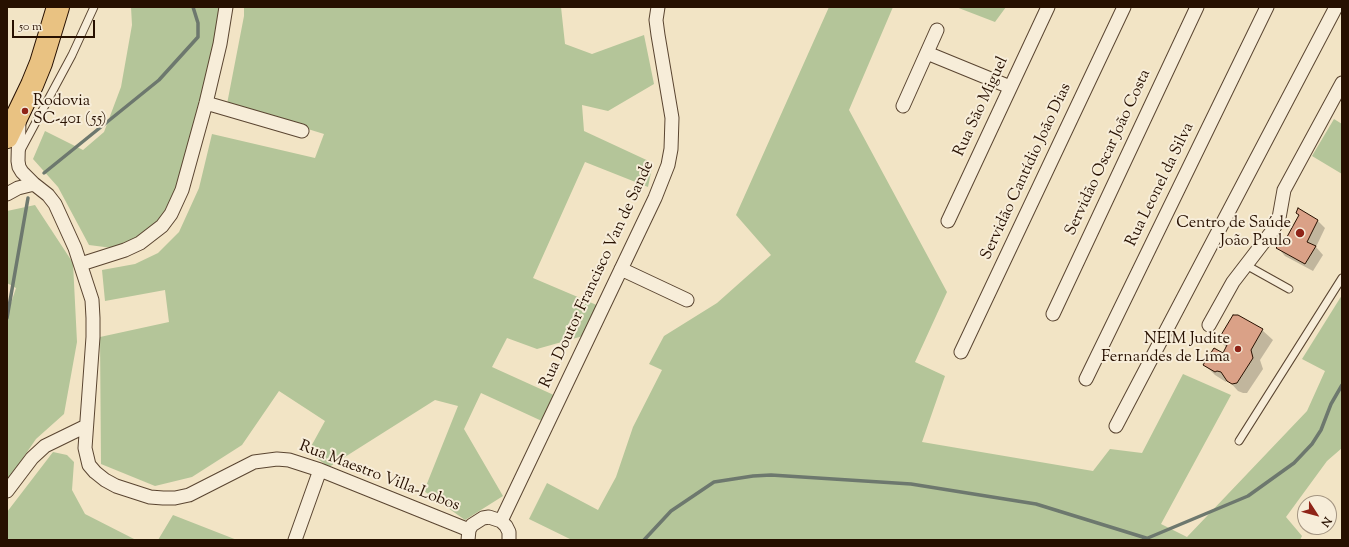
<!DOCTYPE html>
<meta charset="utf-8">
<style>
body{margin:0}
#map{position:relative;width:1349px;height:547px;overflow:hidden;background:#f2e4c5;font-family:"Sorts Mill Goudy",serif}
canvas{display:block}
.frame{position:absolute;inset:0;border:8px solid #271000;pointer-events:none}
.north{position:absolute;left:1297px;top:495px;width:40px;height:40px;box-sizing:border-box;background:#f7edd9;border:1px solid #a49582;border-radius:50%;rotate:126deg;font-size:11px;font-weight:700;line-height:16px;text-align:center;color:#271000}
.north::after{content:'';display:block;margin:auto;width:14px;height:18px;background:#8f2418;clip-path:polygon(50% 0,100% 100%,50% 72%,0 100%)}
.scale{position:absolute;left:12px;top:20px;width:83px;height:18px;box-sizing:border-box;border:2px solid #271000;border-top:0;padding-left:5px;font-size:12px;line-height:14px;white-space:nowrap;color:#271000;-webkit-text-stroke:3px #f7edd9;paint-order:stroke}
</style>
<div id="map">
<canvas width="1349" height="547"></canvas>
<div class="frame"></div>
<div class="north">N</div>
<div class="scale">50 m</div>
</div>
<script>
const ctx = document.querySelector('canvas').getContext('2d');
ctx.lineJoin = 'round';
function paint(path, color) { ctx.fillStyle = color; ctx.fill(path, 'evenodd'); }
const poly = rows => new Path2D(rows.map(r => 'M' + r).join(''));
function stroke(path, color, width, dash) { ctx.strokeStyle = color; ctx.lineWidth = width; ctx.lineCap = dash ? 'butt' : 'round'; ctx.setLineDash(dash || []); ctx.stroke(path); }
function write(font, color, halo, rows, align = 'center') {
  ctx.font = font + ' "Sorts Mill Goudy",serif'; ctx.lineWidth = 4; ctx.setLineDash([]); ctx.textBaseline = 'middle'; ctx.strokeStyle = halo; ctx.fillStyle = color; for (const [text, x, y, turn = 0] of rows) {
    ctx.save(); ctx.translate(x, y); ctx.rotate((+turn || 0) * Math.PI / 180); ctx.textAlign = isNaN(turn) ? turn : align; if (halo) ctx.strokeText(text, 0, 0); ctx.fillText(text, 0, 0); ctx.restore();
  }
}
const green = poly([
 [131,7,222,7,212,63,177,189,167,213,147,235,120,249,89,245,58,187,33,159,45,131,83,150,104,132,121,87,132,25],
 [244,7,561,7,565,44,592,54,644,35,654,84,608,111,582,105,584,131,653,163,648,187,585,162,533,278,599,306,583,336,537,349,507,338,492,367,556,396,544,422,481,393,464,429,503,496,465,520,424,491,458,406,435,400,329,467,308,452,325,421,279,391,242,445,192,477,155,486,101,464,100,337,169,322,165,290,105,301,102,270,135,264,158,253,179,232,199,188,212,134,315,158,324,134,227,104,244,16],
 [829,7,893,7,849,110,947,292,915,362,945,376,922,442,1093,471,1110,449,1142,453,1183,374,1231,395,1161,524,1187,537,1307,411,1325,371,1302,359,1342,295,1342,448,1327,461,1286,517,1302,536,1300,540,572,540,529,519,547,483,598,510,616,477,633,427,662,370,649,364,664,336,717,303,771,255,736,215],
 [956,7,1006,7,995,22],
 [1334,119,1342,124,1342,174,1312,156],
 [35,205,73,263,77,342,64,414,36,439,7,481,7,315,16,288,7,283,7,211],
 [53,452,67,455,74,462,72,490,85,514,136,540,7,540,7,512],
 [173,515,237,540,158,540]
]);
const shadow = poly([
 [1318,221,1325,228,1316,247,1323,255,1313,271,1285,256,1278,248,1282,247],
 [1262,330,1273,340,1260,360,1263,369,1247,393,1243,393,1238,391,1228,380,1226,382,1215,375,1204,364,1223,354,1227,348,1219,340]
]);
const stream = poly([
 [44,173,159,80,198,37,198,23,193,7],
 [7,318,28,198],
 [644,540,671,511,714,482,753,476,771,475,911,484,1036,504,1146,538],
 [1143,540,1248,496,1294,463,1312,444,1321,430,1331,404,1342,385]
]);
const building = poly([
 [1298,208,1318,220,1307,242,1316,246,1305,264,1276,248,1278,246,1282,246,1299,215,1296,213,1298,208],
 [1233,315,1238,315,1263,329,1251,350,1253,358,1237,383,1232,384,1227,381,1221,372,1217,371,1215,372,1203,365,1214,348,1223,353,1227,345,1218,340,1233,315]
]);
const service = poly([
 [21,150,72,55,94,7],
 [1246,265,1289,289],
 [1239,441,1342,278]
]);
const minor = poly([
 [927,53,1010,87],
 [206,103,302,131],
 [903,106,937,30],
 [19,121,18,161,19,167,22,172,34,184,48,195,55,204,75,248,92,300,93,318,93,337,85,448,89,465,95,472,105,480,116,486,150,497,163,498,175,498,189,495,254,462,277,459,289,460,320,470,469,530],
 [7,194,18,188,34,184],
 [948,221,1048,7],
 [81,264,125,250,140,243,162,226,171,214,182,190,206,103,220,44,226,7],
 [621,269,687,300],
 [1053,314,1197,7],
 [1209,325,1233,282,1273,230,1279,218,1284,190,1342,83],
 [961,352,1124,7],
 [1086,379,1267,7],
 [1116,426,1336,7],
 [7,491,32,458,45,446,86,426],
 [501,521,655,198,668,165,671,149,672,118,658,35,656,20,658,7],
 [295,540,320,470],
 [468,540,469,530,472,525,483,518,489,517,501,521,506,526,509,532,509,540]
]);
const trunk = poly([
 [7,137,32,85,41,63,58,7]
]);
const markers = [
 [25,111,4,"#8f2418"],
 [1300,233,5,"#8f2418"],
 [1238,349,4,"#8f2418"]
];
const poiNames = [
 ["Rodovia",33,102,"left"],
 ["SC-401 (55)",33,120,"left"],
 ["Centro de Saúde",1291,224],
 ["João Paulo",1291,242],
 ["NEIM Judite",1230,340],
 ["Fernandes de Lima",1230,358]
];
const streetNames = [
 ["Rua São Miguel",982,107,-65],
 ["Servidão Oscar João Costa",1109,153,-65],
 ["Servidão Cantídio João Dias",1027,172,-65],
 ["Rua Leonel da Silva",1161,185,-64],
 ["Rua Doutor Francisco Van de Sande",598,275,-65],
 ["Rua Maestro Villa-Lobos",379,477,21]
];
paint(green, '#b4c599');
paint(shadow, '#0003');
stroke(stream, '#6d786e', 3.5);
paint(building, '#daa187');
stroke(building, '#271000', 1);
stroke(service, '#5a4531', 9);
stroke(minor, '#5a4531', 15);
stroke(trunk, '#271000', 24);
stroke(service, '#f7edd9', 7);
stroke(minor, '#f7edd9', 13);
stroke(trunk, '#e9c282', 22);
for (const [x, y, r, color] of markers) { const dot = new Path2D(); dot.arc(x, y, r, 0, 2 * Math.PI); ctx.fillStyle = color; ctx.fill(dot); stroke(dot, '#f7edd9', 1.5); }
write('16px', '#271000', '#f7edd9', poiNames, 'right');
write('16px', '#271000', '#f7edd9', streetNames);
</script>
